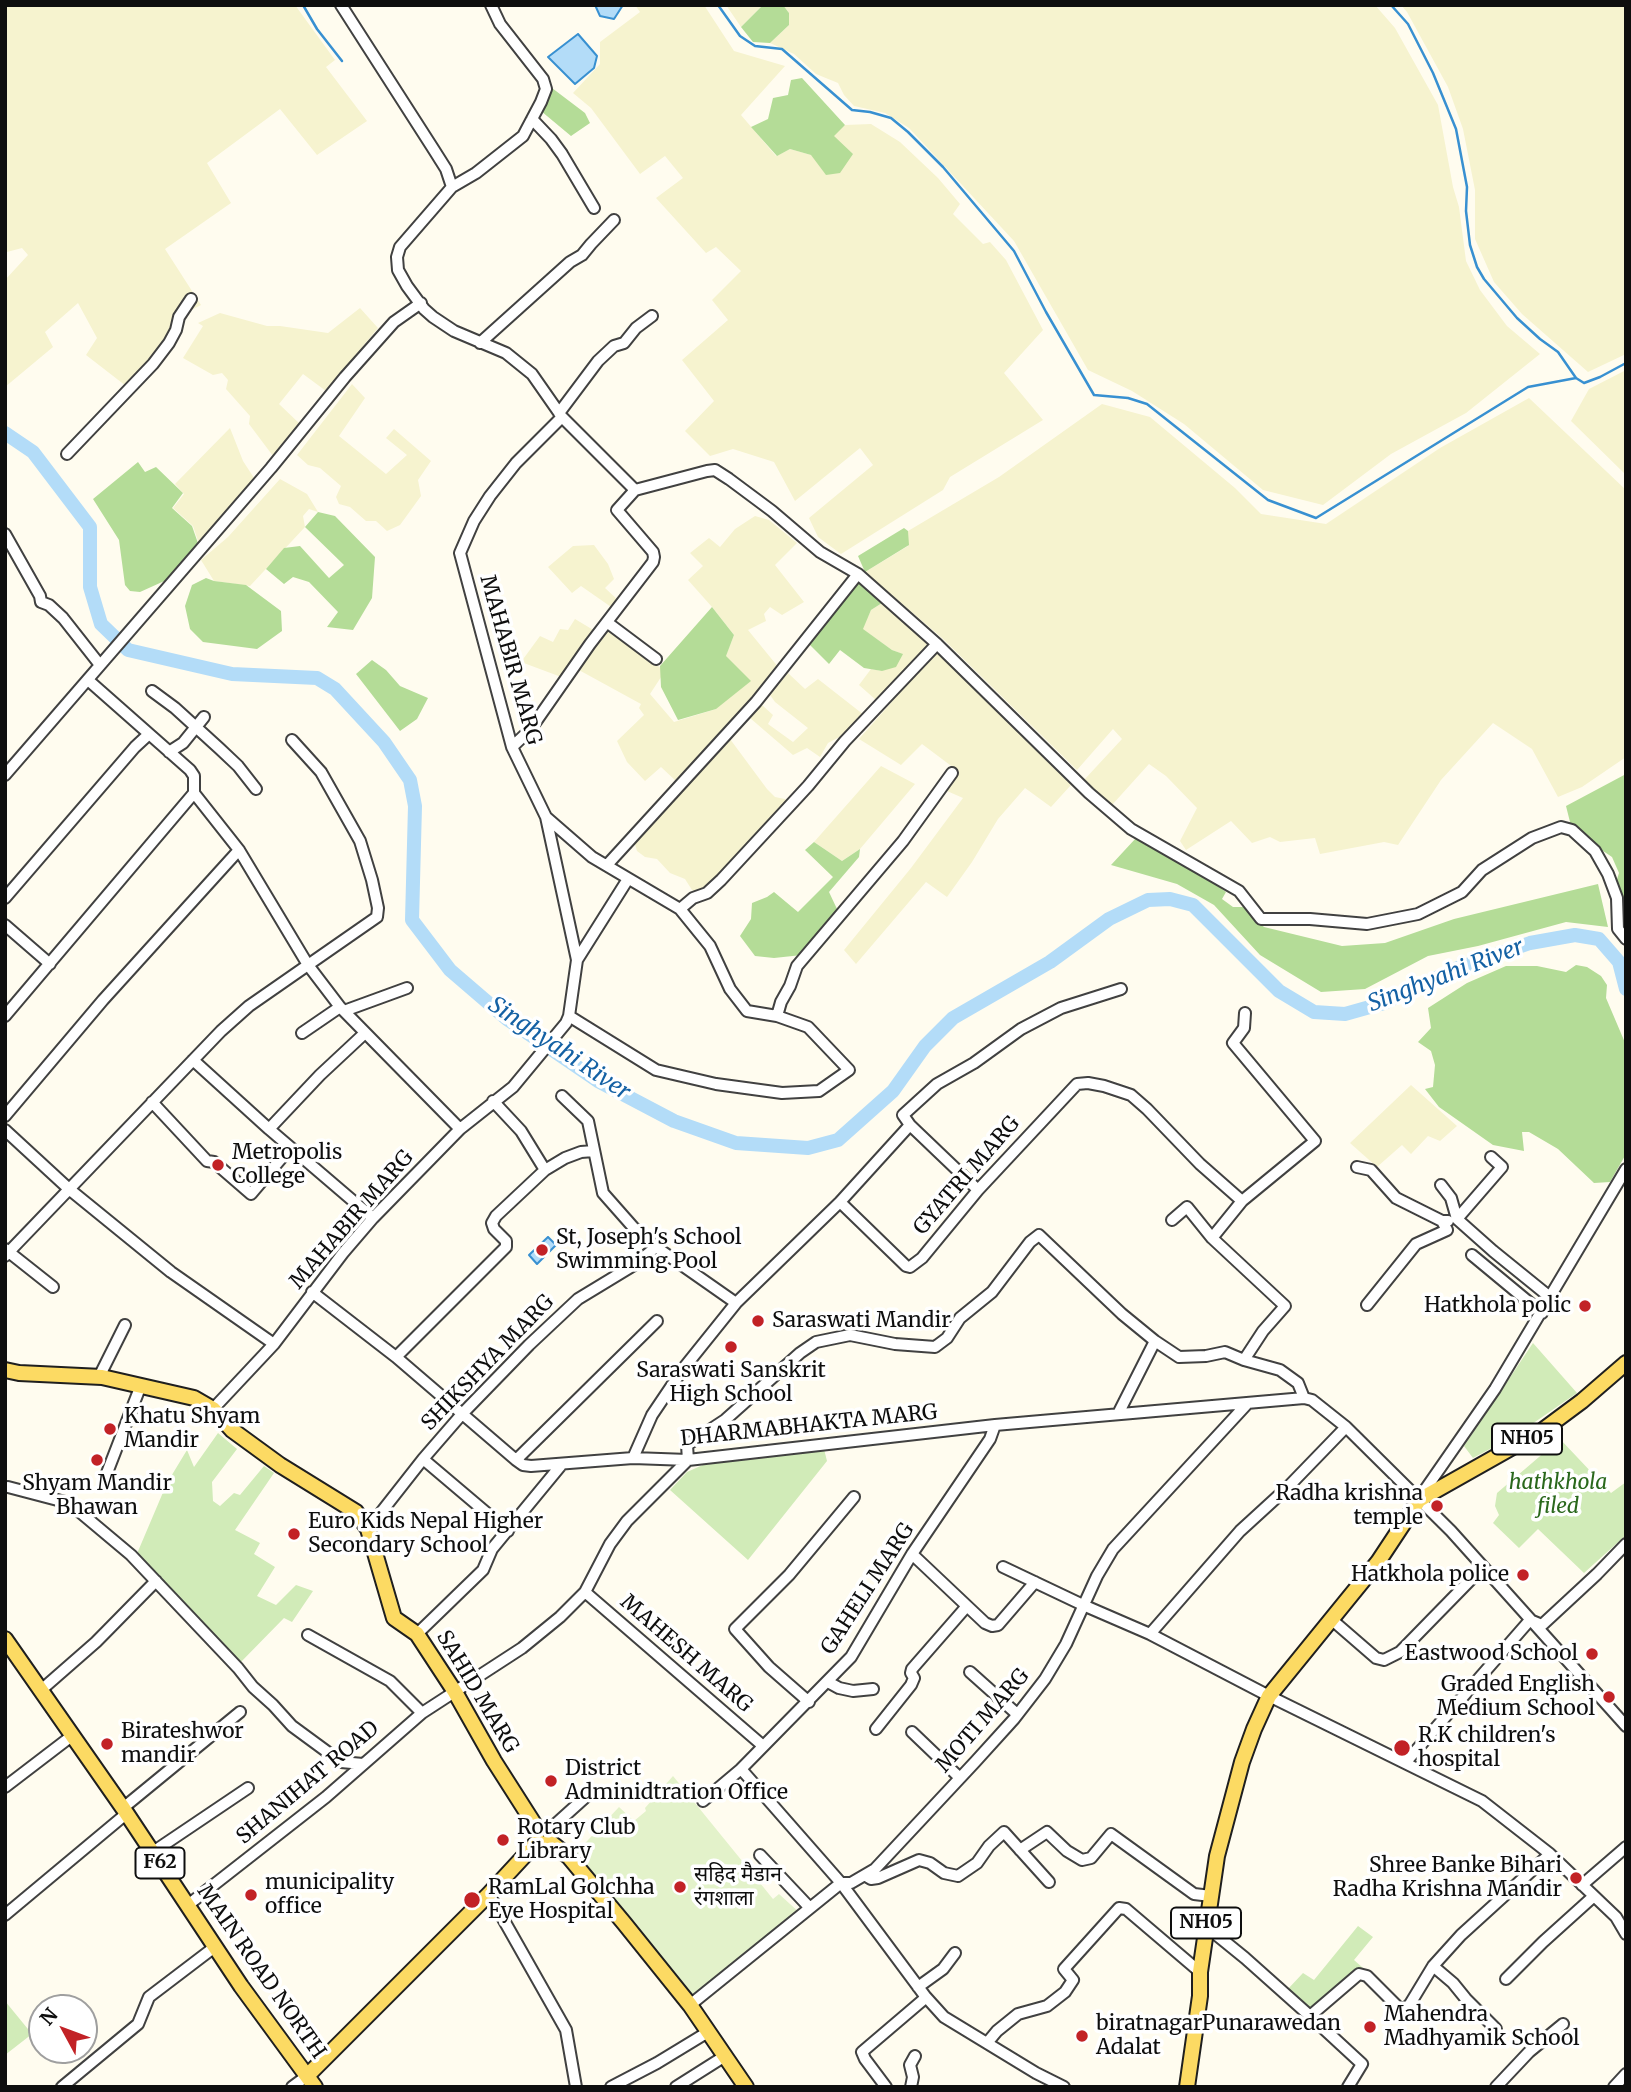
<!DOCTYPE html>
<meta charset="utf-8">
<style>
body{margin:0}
#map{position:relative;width:1631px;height:2092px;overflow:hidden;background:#fffcef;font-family:Merriweather,serif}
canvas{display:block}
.frame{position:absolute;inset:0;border:7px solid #0e0e0e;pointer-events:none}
.north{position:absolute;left:28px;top:1994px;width:70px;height:70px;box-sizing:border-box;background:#fff;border:2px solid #9f9f9f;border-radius:50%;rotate:311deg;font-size:19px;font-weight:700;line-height:28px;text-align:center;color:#0e0e0e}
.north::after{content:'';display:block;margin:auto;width:24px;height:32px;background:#c22226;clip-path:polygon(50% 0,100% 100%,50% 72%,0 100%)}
</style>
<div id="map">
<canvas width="1631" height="2092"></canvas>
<div class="frame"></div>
<div class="north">N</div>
</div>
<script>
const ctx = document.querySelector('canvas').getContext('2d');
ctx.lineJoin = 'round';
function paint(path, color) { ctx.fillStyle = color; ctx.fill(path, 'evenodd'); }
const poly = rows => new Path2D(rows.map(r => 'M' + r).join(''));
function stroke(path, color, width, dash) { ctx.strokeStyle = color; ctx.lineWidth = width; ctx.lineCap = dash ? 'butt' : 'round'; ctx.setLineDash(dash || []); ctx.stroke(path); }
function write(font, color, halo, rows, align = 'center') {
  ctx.font = font + ' Merriweather,"Noto Sans Devanagari",serif'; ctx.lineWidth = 7; ctx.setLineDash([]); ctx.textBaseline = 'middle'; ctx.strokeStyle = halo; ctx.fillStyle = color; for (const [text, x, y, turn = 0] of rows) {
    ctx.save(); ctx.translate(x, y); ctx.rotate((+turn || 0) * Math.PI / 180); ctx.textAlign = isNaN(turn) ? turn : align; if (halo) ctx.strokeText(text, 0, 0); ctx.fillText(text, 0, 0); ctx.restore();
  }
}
const farmland = poly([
 [5,5,295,5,335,60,326,67,367,121,317,155,280,109,207,163,231,203,165,249,201,305,178,317,162,348,126,386,86,355,97,338,78,303,45,332,53,347,5,387,5,280,28,255,22,248,7,252,5,250],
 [635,5,704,5,734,51,785,66,741,115,776,156,790,149,811,155,845,125,871,124,900,142,938,178,960,204,953,214,983,244,990,242,1006,260,1043,330,1004,373,1043,420,950,477,943,490,841,554,818,537,809,518,873,465,860,448,795,501,774,462,733,449,710,456,685,431,714,401,682,360,728,320,712,300,741,271,716,247,706,253,656,198,683,178,665,156,640,174,591,108,573,93,600,64,600,42,640,12],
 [726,5,763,5,741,27],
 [783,5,1375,5,1395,28,1438,105,1453,187,1459,207,1466,261,1480,290,1507,326,1540,354,1466,413,1391,454,1323,505,1263,490,1184,424,1132,391,1088,370,1014,241,909,128,885,113,854,106,844,95,838,83,816,74,794,54,770,43,789,25,789,13],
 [1401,5,1626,5,1626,354,1588,372,1522,314,1494,282,1475,239,1475,190,1463,129,1448,87,1407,12],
 [360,308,378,328,326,391,303,374,279,404,301,425,273,456,249,424,250,416,226,389,228,380,222,373,213,375,183,358,203,326,198,323,220,313,267,326,280,326,328,333],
 [1626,370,1626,475,1571,421,1589,389],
 [352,384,365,398,339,436,386,474,407,455,386,438,394,429,431,461,418,480,421,496,400,525,387,531,376,521,366,521,350,507,339,504,336,497,341,486,320,468,308,465,297,455],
 [1529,398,1626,490,1626,757,1582,787,1558,797,1532,749,1493,723,1441,780,1398,845,1384,842,1320,854,1315,838,1280,842,1270,837,1252,843,1231,821,1186,850,1180,841,1197,808,1166,776,1149,764,1112,805,1084,780,1122,739,1113,729,1077,770,942,638,865,572,908,546,908,531,999,477,1102,404,1150,417,1235,488,1261,514,1326,524,1440,448],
 [230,428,243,461,258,484,201,550,193,526,173,508,184,494,175,484],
 [280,479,307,494,318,512,309,509,303,516,305,527,250,586,214,581,201,560,228,537],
 [755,516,769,520,797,543,775,565,804,602,782,615,770,607,764,614,766,621,748,630,779,668,739,716,677,782,661,767,645,781,627,762,617,741,644,715,639,708,641,704,577,669,606,629,665,671,650,694,674,722,716,709,726,655,734,635,712,607,688,580,703,566,690,553,709,538,720,547,735,529],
 [594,545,608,564,614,579,605,588,619,601,614,609,581,586,572,593,548,567,573,546],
 [882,603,932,646,900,679,876,700,859,685,871,669,882,671,902,654,892,650,862,629,871,610],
 [575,619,595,631,564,678,521,662,540,636,553,642,560,629,568,630],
 [936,652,1071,785,1051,807,1025,788,998,819,972,862,947,897,926,882,856,964,844,950,911,868,963,798,947,791,958,771,922,744,901,765,859,739],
 [788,673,805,689,818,679,864,715,849,732,828,743,820,757,807,748,793,755,750,718,762,705,773,715,768,724,793,742,808,728,775,702,770,695],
 [730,739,767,789,775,797,785,799,788,803,700,893,692,890,685,879,670,873,657,859,645,857,637,851,634,841],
 [881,766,915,784,860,849,842,861,814,842],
 [1411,1085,1457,1126,1440,1141,1428,1136,1411,1154,1402,1145,1377,1167,1350,1143]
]);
const green = poly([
 [1533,1343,1577,1393,1516,1435,1473,1458,1464,1446],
 [218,1433,237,1449,212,1482,213,1501,220,1506,234,1493,240,1495,264,1466,274,1473,235,1530,260,1543,254,1554,275,1567,257,1596,276,1605,296,1585,313,1591,292,1622,284,1618,238,1665,136,1556,167,1483,187,1450,194,1467],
 [1560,1439,1611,1493,1626,1482,1626,1535,1584,1573,1538,1529,1519,1548,1493,1523,1499,1515,1495,1506,1497,1493],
 [824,1449,827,1461,748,1560,670,1490,687,1472,705,1464],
 [1358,1926,1373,1937,1354,1960,1363,1968,1312,2012,1287,1990,1303,1973,1314,1980],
 [5,2001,32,2034,5,2055]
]);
const forest = poly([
 [763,5,783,5,789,13,789,25,770,43,753,42,741,27],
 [802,78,845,125,834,136,853,154,840,173,826,175,811,155,790,149,777,156,751,127,768,119,773,98,788,95,791,80],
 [552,88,585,113,590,123,571,136,541,111],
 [138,462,145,472,156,467,183,493,172,508,192,526,200,549,171,578,140,592,130,591,125,585,119,540,93,499],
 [318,512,335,516,375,557,372,598,353,630,327,627,338,612,309,582,293,577,284,584,266,569,284,548,300,546,329,578,344,565,305,527],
 [904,528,908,531,909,545,865,572,858,556],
 [206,578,214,581,246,585,281,611,282,631,257,649,203,642,190,629,185,606,192,585],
 [857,581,882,603,871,610,863,629,892,650,903,654,896,667,882,671,864,668,840,650,829,664,809,644],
 [712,607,734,635,726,656,751,681,716,709,678,720,661,687,660,666],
 [372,660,386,670,400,686,428,698,417,719,400,731,356,674],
 [1626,774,1626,901,1614,889,1619,873,1612,857,1572,830,1566,806],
 [1136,838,1211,881,1226,892,1222,899,1233,907,1243,907,1264,927,1342,946,1385,943,1454,919,1598,884,1608,927,1566,922,1478,946,1428,956,1365,989,1321,992,1260,955,1214,905,1177,884,1111,865],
 [814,842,842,861,860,849,859,857,829,892,837,909,802,955,774,958,755,956,740,936,751,919,752,903,767,897,774,892,798,912,833,877,805,850],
 [1576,965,1587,967,1601,976,1607,985,1606,998,1626,1045,1626,1154,1610,1182,1594,1183,1558,1149,1529,1132,1522,1132,1524,1151,1493,1145,1439,1107,1425,1089,1433,1087,1435,1065,1431,1051,1418,1042,1431,1028,1428,1008,1467,983,1506,966,1537,966,1566,972]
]);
const pitch = poly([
 [673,1776,773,1899,779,1894,801,1914,692,1999,574,1855,619,1807,634,1821,646,1811,645,1808]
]);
const water = poly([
 [595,5,623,5,614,19,600,16,595,5],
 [578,34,597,56,594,68,575,84,548,57,578,34],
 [548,1237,556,1245,537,1264,529,1255,548,1237]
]);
const stream = poly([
 [303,5,317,29,342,61],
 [718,5,740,36,755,46,782,49,852,110,870,112,891,118,908,132,943,167,1014,251,1046,312,1094,395,1128,398,1147,404,1268,500,1316,518,1528,387,1576,378],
 [1391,5,1408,24,1433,73,1456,129,1467,187,1466,211,1470,245,1477,267,1484,279,1517,318,1540,339,1558,352,1576,378,1584,383,1600,377,1626,363]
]);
const river = poly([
 [5,433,33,452,90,527,90,587,101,624,128,650,232,674,317,678,335,689,384,742,410,780,415,806,412,920,450,970,507,1019,598,1081,674,1121,736,1143,808,1148,838,1140,893,1091,925,1046,953,1018,1050,962,1109,919,1148,900,1170,899,1193,905,1279,991,1314,1012,1345,1014,1384,1003,1455,969,1530,943,1575,935,1599,939,1619,962,1626,989]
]);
const minor = poly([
 [341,5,434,150,446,169,452,187],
 [491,5,500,24,543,79,546,89,541,102,523,136,476,173,452,187,400,247,397,257,398,270,407,286,424,309,433,317,454,331,506,353,532,374,562,417,635,490,707,471,715,470,729,479,772,511,820,552,858,574,937,644,1089,793,1131,829,1239,891,1261,919,1310,919,1367,924,1418,914,1462,892,1482,870,1532,838,1561,827,1572,830,1595,851,1608,874,1617,898,1618,929,1626,939],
 [532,119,551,139,562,154,594,208],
 [480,343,570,262,582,255,591,244,614,220],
 [559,413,598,361,614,346,624,343,636,328,652,316],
 [67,454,153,364,169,343,176,330,179,317,191,299],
 [5,534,40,596,41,602,49,605,63,618,100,665],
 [608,623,656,659],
 [88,680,190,770,194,776,194,793,239,850,308,965,340,1007,460,1129],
 [152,691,175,708,220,749,238,766,256,789],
 [512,747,530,730,590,644,653,562,654,557,653,552,617,510,635,490],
 [169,752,183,743,204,717],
 [5,775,271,468,345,377,394,322,421,303],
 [546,817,592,857,680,909,710,946,730,989,747,1011,777,1016,808,1027,849,1070,819,1091,782,1093,716,1084,656,1070,569,1016],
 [607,865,756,702,858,574],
 [5,898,135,747,149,734],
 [680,909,693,898,707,893,721,880,808,786,845,741,937,644],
 [5,925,50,964],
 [577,960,628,879],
 [344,1011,407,988],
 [5,1016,194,793],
 [777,1016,781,1002,790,986,797,966,903,841,952,773],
 [302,1033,340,1007],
 [193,1060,269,1129,373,1218],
 [562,1096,588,1121,603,1193,633,1227,656,1247,736,1303],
 [493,1101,521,1131,545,1170],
 [152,1102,207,1161,214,1162,251,1194,290,1148],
 [5,1116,103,1000,239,850],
 [269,1129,320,1075,365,1033],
 [5,1130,69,1189,171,1272,274,1344],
 [1491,1157,1502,1167,1457,1219,1493,1251,1551,1298],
 [1357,1167,1371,1170,1396,1198,1442,1221,1448,1221],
 [1441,1185,1451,1198,1457,1219],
 [978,1190,910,1125,903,1115,937,1084,974,1063,1021,1029,1061,1008,1121,989],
 [840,1202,906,1266,910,1267,922,1258,978,1190,1077,1084,1088,1083,1104,1086,1131,1095,1147,1109,1200,1164,1242,1201],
 [1172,1220,1187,1207,1212,1238,1285,1306,1263,1331,1244,1360,1280,1370,1298,1383,1304,1398],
 [1212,1238,1242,1201,1315,1141,1233,1043,1244,1028,1245,1013],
 [5,1249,53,1287],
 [1472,1255,1542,1313],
 [5,1256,221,1031,249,1006,377,917,378,908,372,880,360,841,321,772,292,740],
 [312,1292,396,1357,516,1460,523,1465,531,1466,633,1458,688,1460,995,1425,1304,1398,1312,1400,1346,1427,1451,1531,1626,1726],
 [1367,1305,1416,1244,1447,1230,1442,1221],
 [396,1357,506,1247,506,1241,494,1229,492,1223,496,1216,545,1170,565,1158,581,1152,594,1151],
 [99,1377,125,1325],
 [213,1409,274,1344,343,1253,373,1218,460,1129,513,1087,566,1023,569,1016,577,960,546,817,512,747,460,553,474,521,490,496,516,463,562,417],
 [1118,1414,1155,1341],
 [995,1425,990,1439,912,1554,851,1657,741,1769,841,1883,925,1996,944,2017,1036,2073,1064,2087],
 [633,1458,652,1415,683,1369,736,1303,840,1202,910,1125],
 [423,1459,508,1531],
 [516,1460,657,1321],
 [688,1460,687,1445,725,1420,800,1353,816,1342,850,1335,895,1344,935,1347,947,1338,960,1318,992,1292,1030,1242,1039,1235,1122,1314,1155,1341,1179,1357,1206,1356,1225,1352,1244,1360],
 [105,1478,141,1385],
 [8,1487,69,1503,131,1555,238,1668,253,1687,273,1705,292,1726,341,1762,363,1764],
 [1420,1497,1495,1389,1626,1169],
 [368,1529,423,1459,462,1414,529,1345,578,1299,634,1265,656,1247],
 [912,1554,985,1623,992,1626,998,1625,1035,1582],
 [1003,1567,1083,1605,1150,1634,1269,1696,1482,1801,1550,1854,1616,1917,1626,1934],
 [585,1592,762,1745],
 [1331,1619,1376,1658,1384,1660,1400,1652,1483,1567],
 [417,1634,483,1570,492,1549,562,1464],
 [1150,1634,1240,1531,1287,1488,1346,1427],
 [308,1635,390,1681,422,1713],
 [970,1672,1017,1714],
 [828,1682,839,1688,853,1691,873,1689],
 [40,1691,96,1642,156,1581],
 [809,1702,769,1667,735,1629,789,1575,854,1497],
 [876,1729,911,1685,914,1678,911,1673,912,1669,967,1606],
 [912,1732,960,1778],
 [1405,1763,1530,1620,1542,1625,1597,1574,1626,1544],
 [5,1787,73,1735],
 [703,1801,741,1769],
 [123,1808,240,1712],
 [549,1830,590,1793],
 [1020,1850,1047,1832,1067,1851,1082,1860,1091,1858,1111,1834,1194,1894,1211,1896],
 [153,1852,248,1788],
 [760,1855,810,1908],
 [866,1876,871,1879,878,1878,919,1860,930,1863,944,1873,958,1876,977,1863,989,1846,1004,1832,1049,1882],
 [1582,1885,1626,1847],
 [489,1894,566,2030,576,2087],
 [188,1905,326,1797,422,1713,522,1648,560,1617,585,1592,610,1544,627,1521,688,1460],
 [5,1915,126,1814],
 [1206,1929,1213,1932,1245,1958,1310,2016,1359,1974,1367,1976,1398,2007,1405,2009,1410,2004,1433,1966,1461,1935,1550,1854],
 [1433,1966,1453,1983,1466,1999,1496,2029],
 [1506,1979,1543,1942,1594,1896],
 [918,1987,943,1969,955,1953],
 [690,2005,841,1883,851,1883,875,1869,975,1762,1014,1719,1045,1679,1066,1644,1097,1576,1113,1549,1246,1405],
 [1310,2016,1362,2064,1348,2087],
 [987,2043,997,2031,1018,2014,1047,2006,1065,1992,1073,1980,1064,1969,1119,1908,1126,1909,1200,1972],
 [62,2087,138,2024,149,1997,216,1946],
 [292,2087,307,2076],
 [611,2087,657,2063,708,2032],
 [676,2087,725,2056],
 [886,2087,865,2059,862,2052,923,2000,925,1996],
 [911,2087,913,2077,910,2065,915,2056],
 [1496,2087,1529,2052,1563,2024],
 [1614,2087,1626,2074]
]);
const major = poly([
 [5,1370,19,1373,102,1377,194,1398,213,1409,232,1430,280,1465,356,1512,368,1529,394,1618,417,1634,455,1692,494,1761,538,1830],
 [5,1639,123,1808,241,1986,315,2087],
 [549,1841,569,1857,624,1923,690,2005,746,2087],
 [307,2076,489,1894,538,1841],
 [1187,2087,1200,1996,1200,1972,1217,1856,1242,1762,1254,1729,1269,1696,1378,1562,1419,1500,1543,1430,1582,1401,1626,1363]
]);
const markers = [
 [218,1165,7,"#c22226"],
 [542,1250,7,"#c22226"],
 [1585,1306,7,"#c22226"],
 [758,1321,7,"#c22226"],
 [731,1347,7,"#c22226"],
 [110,1429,7,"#c22226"],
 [97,1460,7,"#c22226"],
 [1437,1506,7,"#c22226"],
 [294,1534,7,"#c22226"],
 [1523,1575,7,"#c22226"],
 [1592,1654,7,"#c22226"],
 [1609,1697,7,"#c22226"],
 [107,1744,7,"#c22226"],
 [1402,1748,9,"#c22226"],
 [551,1781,7,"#c22226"],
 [503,1840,7,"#c22226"],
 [1576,1878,7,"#c22226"],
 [680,1887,7,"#c22226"],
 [251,1895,7,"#c22226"],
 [472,1900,9,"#c22226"],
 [1370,2027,7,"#c22226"],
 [1082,2036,7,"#c22226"]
];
const shields = [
 [1527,1439,70],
 [160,1863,49],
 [1206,1923,70]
];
const shieldNames = [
 ["NH05",1527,1439],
 ["F62",160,1863],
 ["NH05",1206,1923]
];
const streetNames = [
 ["MAHABIR MARG",510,660,74],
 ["GYATRI MARG",967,1176,-49],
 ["MAHABIR MARG",352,1220,-49],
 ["SHIKSHYA MARG",488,1363,-46],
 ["DHARMABHAKTA MARG",809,1426,-6],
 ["GAHELI MARG",868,1589,-57],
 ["MAHESH MARG",686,1654,41],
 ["SAHID MARG",477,1692,59],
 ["MOTI MARG",983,1721,-49],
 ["SHANIHAT ROAD",308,1783,-40],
 ["MAIN ROAD NORTH",261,1972,55]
];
const poiNames = [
 ["Metropolis",232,1153],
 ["College",232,1177],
 ["St, Joseph's School",556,1238],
 ["Swimming Pool",556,1262],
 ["Hatkhola polic",1571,1306,"right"],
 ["Saraswati Mandir",772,1321],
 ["Saraswati Sanskrit",731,1371,"center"],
 ["High School",731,1395,"center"],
 ["Khatu Shyam",124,1417],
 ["Mandir",124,1441],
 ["Shyam Mandir",97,1484,"center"],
 ["Bhawan",97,1508,"center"],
 ["Radha krishna",1423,1494,"right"],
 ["temple",1423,1518,"right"],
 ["Euro Kids Nepal Higher",308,1522],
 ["Secondary School",308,1546],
 ["Hatkhola police",1509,1575,"right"],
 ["Eastwood School",1578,1654,"right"],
 ["Graded English",1595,1685,"right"],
 ["Medium School",1595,1709,"right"],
 ["Birateshwor",121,1732],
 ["mandir",121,1756],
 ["R.K children's",1418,1736],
 ["hospital",1418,1760],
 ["District",565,1769],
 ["Adminidtration Office",565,1793],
 ["Rotary Club",517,1828],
 ["Library",517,1852],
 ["Shree Banke Bihari",1562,1866,"right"],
 ["Radha Krishna Mandir",1562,1890,"right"],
 ["सहिद मैडान",694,1875],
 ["रंगशाला",694,1899],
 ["municipality",265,1883],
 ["office",265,1907],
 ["RamLal Golchha",488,1888],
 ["Eye Hospital",488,1912],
 ["Mahendra",1384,2015],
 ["Madhyamik School",1384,2039],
 ["biratnagarPunarawedan",1096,2024],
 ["Adalat",1096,2048]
];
const parkNames = [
 ["hathkhola",1558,1483],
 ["filed",1558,1507]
];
const waterNames = [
 ["Singhyahi River",1446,976,-21],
 ["Singhyahi River",559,1049,34]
];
paint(farmland, '#f6f3cf');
paint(green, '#d1ebb8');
paint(forest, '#b4dc97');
paint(pitch, '#e3f2ca');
paint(water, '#b3dcf8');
stroke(water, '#3890d1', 2);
stroke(stream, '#3890d1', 2.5);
stroke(river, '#b3dcf8', 14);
stroke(minor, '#414141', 14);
stroke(major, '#1f1f1f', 18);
stroke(minor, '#fff', 10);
stroke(major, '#fcda63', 14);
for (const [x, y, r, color] of markers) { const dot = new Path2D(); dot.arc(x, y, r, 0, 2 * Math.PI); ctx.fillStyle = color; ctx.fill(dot); stroke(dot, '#fff', 2.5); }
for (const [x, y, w] of shields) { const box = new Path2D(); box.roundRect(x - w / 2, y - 15.5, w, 31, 5); ctx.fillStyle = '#fff'; ctx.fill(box); stroke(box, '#0e0e0e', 2); }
write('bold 19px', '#0e0e0e', null, shieldNames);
write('21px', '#0e0e0e', '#fff', streetNames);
write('21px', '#0e0e0e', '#fff', poiNames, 'left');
write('italic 21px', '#2a681c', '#fff', parkNames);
write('italic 23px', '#1461a4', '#fff', waterNames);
</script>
